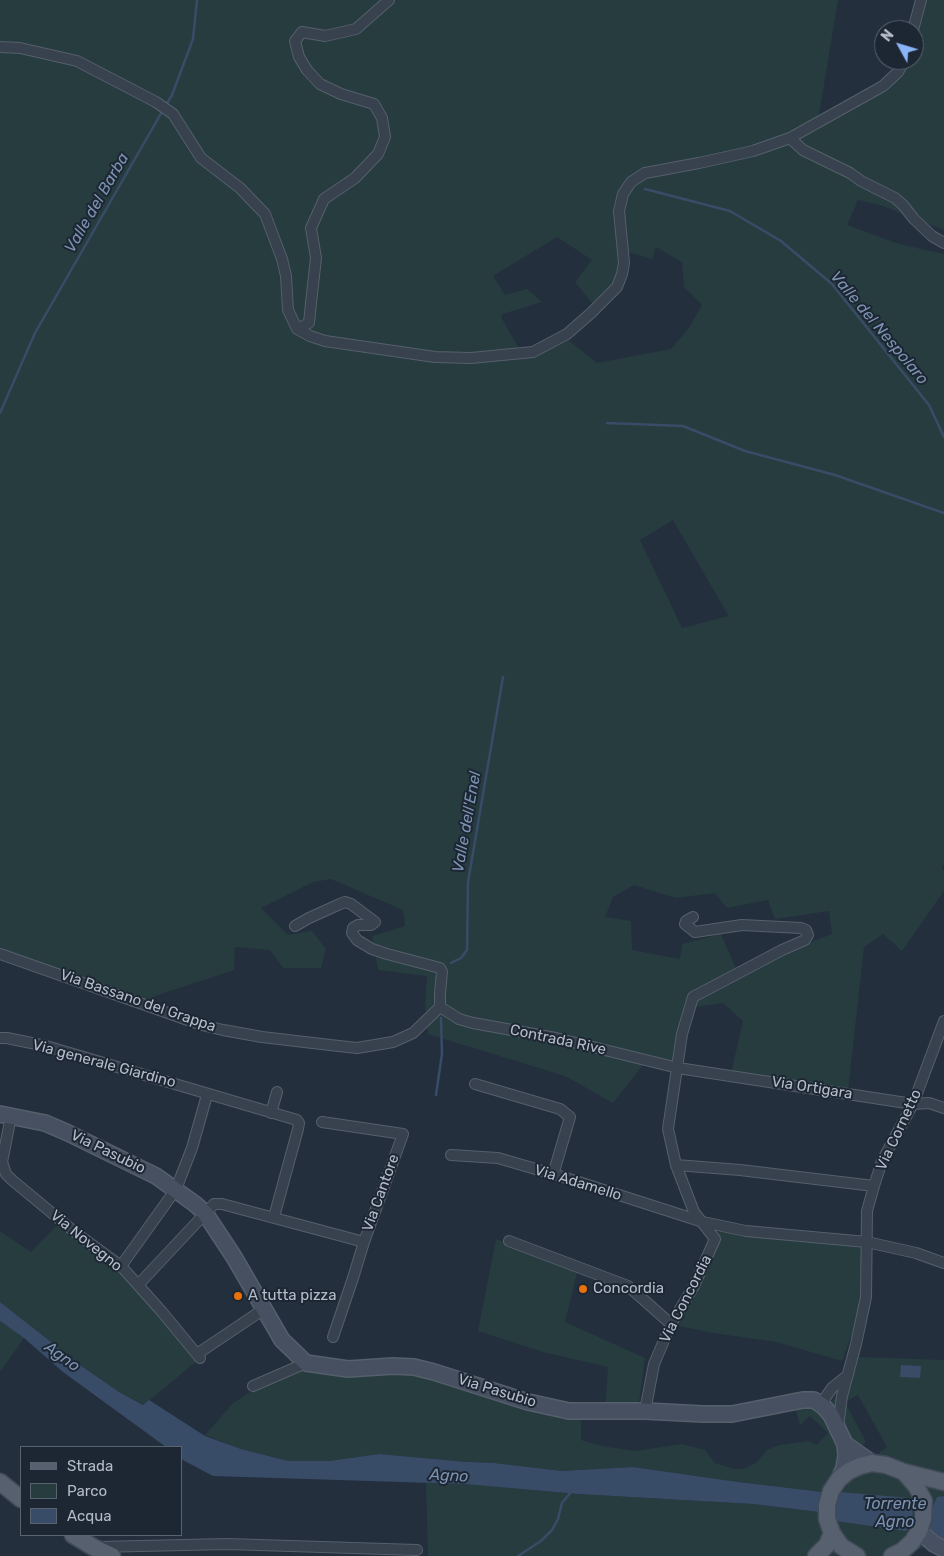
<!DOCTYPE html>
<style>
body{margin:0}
#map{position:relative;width:944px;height:1556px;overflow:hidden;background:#242f3e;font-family:Rubik,sans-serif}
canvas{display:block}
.legend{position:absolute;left:20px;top:1446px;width:162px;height:90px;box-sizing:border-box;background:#1d2633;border:1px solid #59626f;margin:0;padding:6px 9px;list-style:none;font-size:15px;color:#b4bcc9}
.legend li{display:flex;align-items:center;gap:10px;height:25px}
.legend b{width:25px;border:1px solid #59626f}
.north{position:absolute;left:874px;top:20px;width:50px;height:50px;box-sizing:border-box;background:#1d2633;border:1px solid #59626f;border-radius:50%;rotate:309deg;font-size:14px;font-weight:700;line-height:20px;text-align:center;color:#b4bcc9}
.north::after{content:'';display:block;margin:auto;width:18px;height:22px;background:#8ab4f8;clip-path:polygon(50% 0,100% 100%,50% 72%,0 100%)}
</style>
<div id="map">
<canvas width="944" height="1556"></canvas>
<ul class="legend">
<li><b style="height:6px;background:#56606e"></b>Strada</li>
<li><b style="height:14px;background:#263c3f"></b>Parco</li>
<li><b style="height:14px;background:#394c67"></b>Acqua</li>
</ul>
<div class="north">N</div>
</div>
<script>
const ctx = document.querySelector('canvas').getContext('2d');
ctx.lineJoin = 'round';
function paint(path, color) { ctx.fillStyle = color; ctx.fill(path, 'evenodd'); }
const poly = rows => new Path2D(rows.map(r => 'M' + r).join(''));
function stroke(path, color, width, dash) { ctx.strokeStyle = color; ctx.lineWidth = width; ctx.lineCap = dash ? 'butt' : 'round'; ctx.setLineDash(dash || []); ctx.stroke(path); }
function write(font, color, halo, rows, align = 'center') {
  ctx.font = font + ' Rubik,sans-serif'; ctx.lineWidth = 4; ctx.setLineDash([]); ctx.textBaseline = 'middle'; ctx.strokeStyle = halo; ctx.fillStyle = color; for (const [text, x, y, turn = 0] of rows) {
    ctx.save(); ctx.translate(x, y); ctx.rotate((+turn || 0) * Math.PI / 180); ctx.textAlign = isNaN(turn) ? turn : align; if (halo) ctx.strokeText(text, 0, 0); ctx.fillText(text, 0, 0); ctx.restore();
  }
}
const green = poly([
 [0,0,838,0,818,121,877,88,904,60,914,60,914,30,920,0,944,0,944,230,880,205,858,200,847,225,899,244,944,254,944,864,942,868,944,870,944,891,902,951,883,934,864,947,847,1100,729,1082,743,1021,723,1003,687,1008,673,1061,643,1065,613,1103,565,1076,428,1034,425,1003,427,976,378,970,372,936,405,926,403,910,331,879,313,882,261,908,288,935,312,931,326,949,321,968,283,968,270,950,235,947,234,970,155,996,150,1007,0,953],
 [557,237,592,260,575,282,595,307,622,273,620,250,652,259,656,247,682,262,684,287,702,305,689,328,671,349,597,363,562,335,521,352,501,317,503,314,542,302,527,289,505,295,493,276],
 [673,520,728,615,728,616,682,628,640,540],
 [634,885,676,898,715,893,727,908,768,900,775,919,829,911,832,934,737,971,721,934,682,944,680,959,632,950,631,921,605,917,613,897],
 [64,1218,100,1247,198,1360,144,1405,119,1392,83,1367,0,1302,0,1231,31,1252],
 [722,1225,865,1236,862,1306,842,1361,776,1342,713,1333,675,1325],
 [496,1239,578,1269,565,1322,645,1358,638,1410,605,1410,608,1367,543,1352,478,1331],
 [0,1321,24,1338,0,1372],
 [303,1357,326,1367,413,1367,581,1411,581,1440,602,1446,635,1451,682,1444,705,1450,715,1463,734,1469,744,1469,756,1463,767,1450,780,1445,808,1441,817,1445,828,1433,810,1416,800,1425,793,1401,828,1406,853,1374,859,1357,944,1360,944,1496,937,1497,944,1542,893,1556,428,1556,426,1483,464,1484,579,1494,753,1504,818,1512,823,1492,738,1482,633,1467,562,1471,494,1463,467,1462,379,1454,329,1461,288,1461,241,1449,205,1435,232,1404],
 [858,1395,887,1447,880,1452,878,1458,858,1450,866,1442,845,1402]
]);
const water = poly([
 [0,1302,83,1367,119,1392,143,1405,149,1400,205,1436,241,1449,288,1461,329,1461,379,1454,467,1462,494,1463,562,1471,633,1467,738,1482,823,1492,819,1512,753,1504,579,1494,464,1484,213,1476,181,1459,181,1447,166,1447,63,1372,24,1338,0,1321],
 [901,1365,921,1366,920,1378,900,1377],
 [840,1492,910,1498,913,1507,912,1522,906,1531,836,1521,835,1506],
 [944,1496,944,1541,930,1529,931,1511,937,1497]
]);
const stream = poly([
 [166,105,172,95,193,39,197,0],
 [645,189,730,211,781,241,832,284,929,405,944,437],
 [0,413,35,333,163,110],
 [607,423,683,426,745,451,835,475,944,513],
 [451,963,461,958,467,950,468,882,503,677],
 [436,1095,442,1054,441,1018],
 [518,1556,541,1541,552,1530,558,1519,562,1503,571,1492]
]);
const street = poly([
 [913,30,921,0],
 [0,47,20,48,77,61,156,102,173,114,201,158,240,188,265,214,282,259,286,276,288,310,297,329,310,336,325,341,435,357,471,358,533,352,567,334,591,313,617,287,622,274,624,263,619,211,623,194,631,182,645,173,699,163,753,151,790,138,883,86,898,72,905,60],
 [790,138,803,150,850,173,861,181,895,198,903,205,914,219,932,236,944,243],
 [297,329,309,323,311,303,316,258,311,228,324,199,355,178,378,154,385,137,382,118,374,104,341,94,320,84,307,70,299,57,295,41,302,32,325,36,356,29,389,0],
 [0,954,202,1025,223,1030,262,1037,330,1045,357,1048,393,1042,413,1033,440,1007,440,993,442,972,440,968,387,954,372,949,357,940,352,933,353,928,358,925,371,925,375,922,351,904,345,902,340,904,309,918,295,926],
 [440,1007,459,1019,473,1023,556,1038,678,1068,913,1104,929,1103,944,1108],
 [0,1038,7,1038,46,1046,297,1120,299,1123,298,1129,274,1217],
 [475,1084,560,1109,570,1117,553,1175],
 [271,1113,277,1092],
 [11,1116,2,1162,6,1174,12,1180,76,1233,121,1266,162,1312,200,1358],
 [451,1155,498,1158,563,1177,703,1222,746,1231,867,1242,916,1253,944,1263],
 [676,1165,668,1129,682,1034,693,997,782,950,805,940,808,935,806,930,801,928,742,925,695,932,685,924,686,921,693,917],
 [509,1241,628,1286,671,1324],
 [121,1266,176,1189,192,1148,207,1095],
 [138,1285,214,1204,222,1204,364,1242,403,1134,322,1122],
 [333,1337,353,1278,364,1242],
 [200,1352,264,1309],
 [253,1386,306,1363],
 [824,1407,825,1398,832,1388,848,1375],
 [645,1411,654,1364,671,1324,694,1286,715,1239,694,1212,676,1165,740,1170,874,1186],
 [838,1426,842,1396,856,1344,866,1297,867,1211,874,1186,882,1161,913,1104,944,1021],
 [98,1547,227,1544,417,1550]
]);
const secondary = poly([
 [0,1114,45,1123,66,1132,156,1176,195,1204,205,1213,234,1257,282,1340,306,1363,348,1369,393,1366,414,1367,434,1372,528,1402,569,1411,645,1411,703,1414,732,1414,803,1400,814,1400,824,1407,831,1415,845,1444,846,1456,844,1468,839,1479],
 [845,1444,872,1463],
 [919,1531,934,1544,944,1549]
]);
const primary = poly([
 [904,1472,944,1482],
 [0,1482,21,1499],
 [73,1535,93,1547,112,1556],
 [816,1556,827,1545,832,1533],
 [857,1556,841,1546,832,1533,827,1519,827,1505,831,1491,839,1479,849,1471,860,1466,872,1463,886,1465,904,1472,916,1486,924,1501,923,1519,919,1531,912,1542,902,1551,892,1556]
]);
const markers = [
 [583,1289,5,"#e8710a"],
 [238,1296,5,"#e8710a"]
];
const streetNames = [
 ["Via Bassano del Grappa",138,1001,19],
 ["Contrada Rive",558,1040,12],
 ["Via generale Giardino",104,1064,15],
 ["Via Ortigara",812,1088,9],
 ["Via Cornetto",899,1130,-65],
 ["Via Pasubio",108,1152,26],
 ["Via Adamello",578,1183,17],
 ["Via Cantore",381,1193,-70],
 ["Via Novegno",86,1241,39],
 ["Via Concordia",686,1299,-63],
 ["Via Pasubio",497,1391,17]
];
const poiNames = [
 ["Concordia",593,1289],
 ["A tutta pizza",248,1296]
];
const waterNames = [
 ["Valle del Barba",97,203,-60],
 ["Valle del Nespolaro",879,328,50],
 ["Valle dell'Enel",467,822,-80],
 ["Agno",62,1357,36],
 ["Agno",449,1476,3],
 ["Torrente",895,1504],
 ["Agno",895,1522]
];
paint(green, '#263c3f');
paint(water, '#394c67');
stroke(stream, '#394c67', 2.5);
stroke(street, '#565f6c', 12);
stroke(secondary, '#565f6c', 18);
stroke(primary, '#414a57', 19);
stroke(street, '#38414e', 10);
stroke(secondary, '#465061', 15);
stroke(primary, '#56606e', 16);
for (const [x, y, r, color] of markers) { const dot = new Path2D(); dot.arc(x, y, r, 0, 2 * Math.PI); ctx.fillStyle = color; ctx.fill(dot); stroke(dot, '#1d2633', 2); }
write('15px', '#b4bcc9', '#1d2633', streetNames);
write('15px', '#b4bcc9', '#1d2633', poiNames, 'left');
write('italic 16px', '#7c92b1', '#1d2633', waterNames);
</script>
